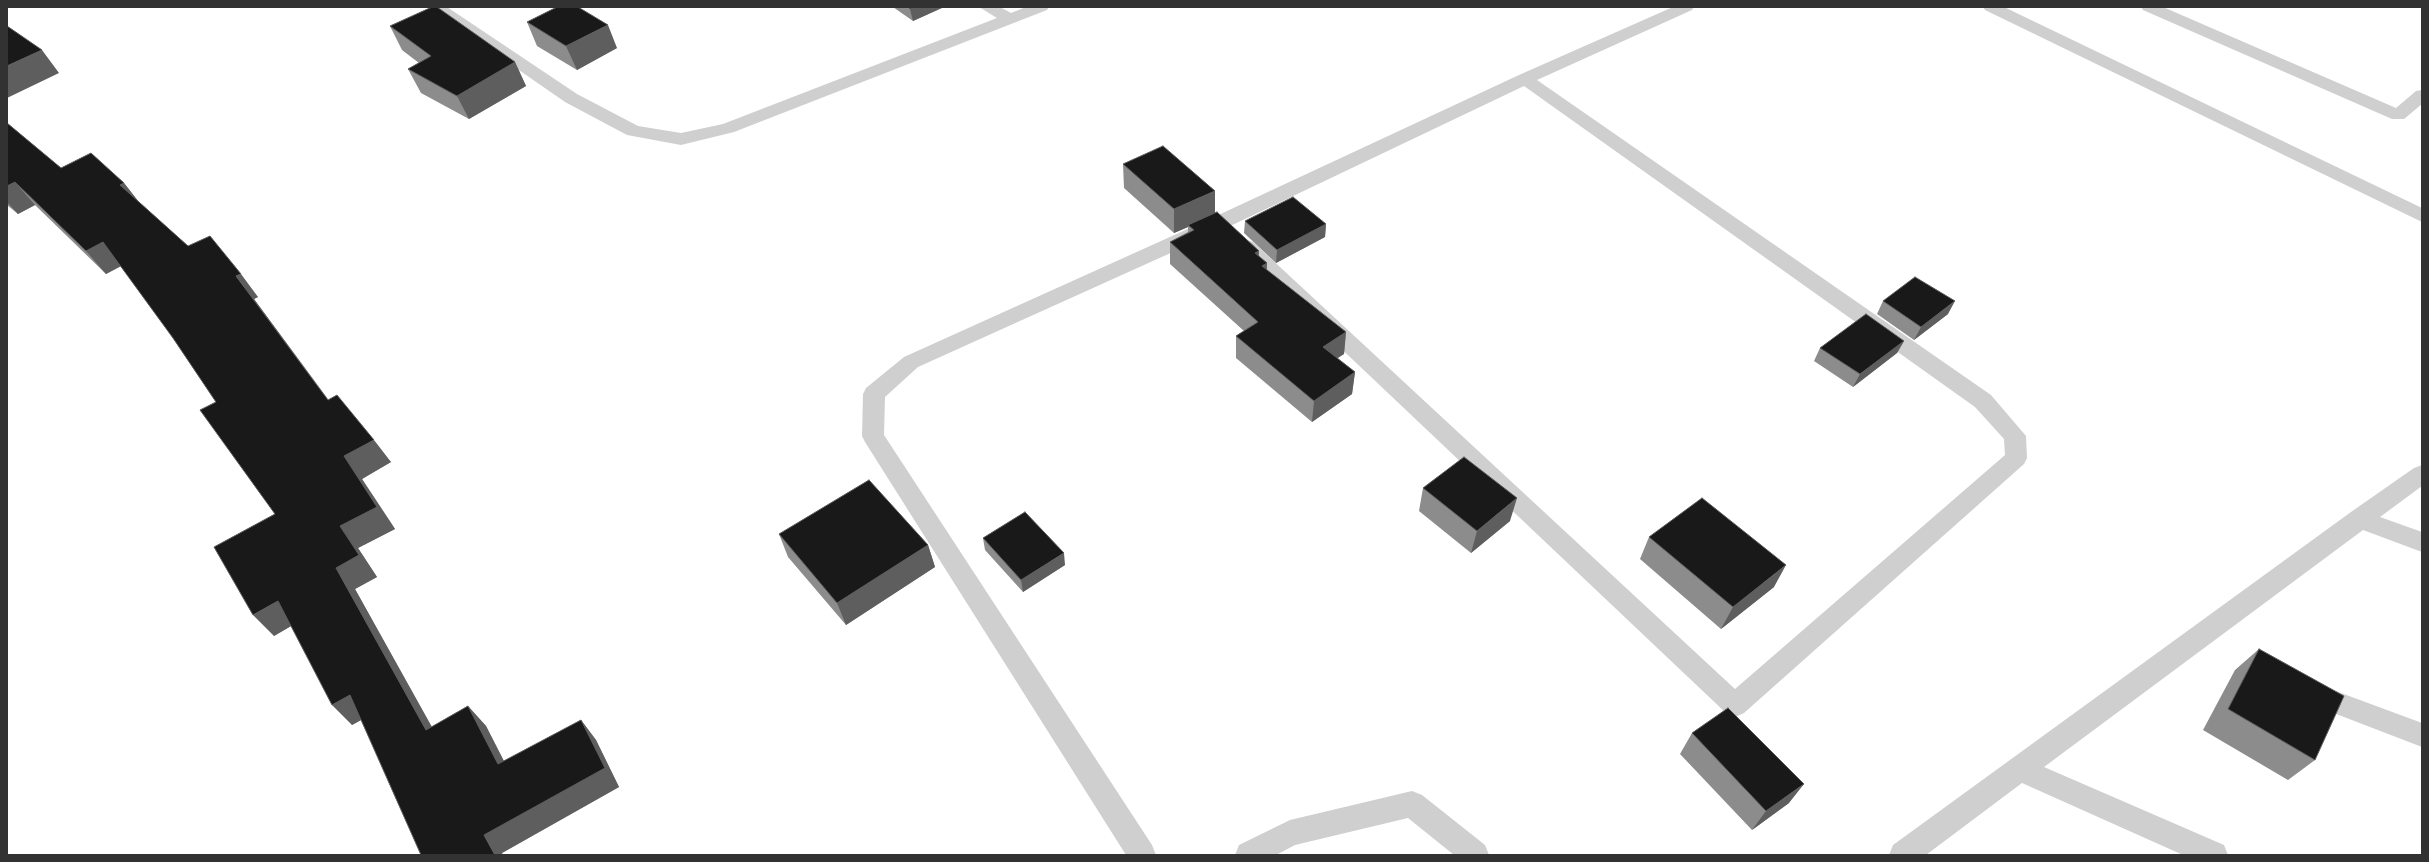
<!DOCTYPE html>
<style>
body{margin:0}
#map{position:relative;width:2429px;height:862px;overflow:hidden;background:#fff;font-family:"Open Sans",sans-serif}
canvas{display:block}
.frame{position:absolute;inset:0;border:8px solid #323232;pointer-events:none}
</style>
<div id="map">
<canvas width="2429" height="862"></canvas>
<div class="frame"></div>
</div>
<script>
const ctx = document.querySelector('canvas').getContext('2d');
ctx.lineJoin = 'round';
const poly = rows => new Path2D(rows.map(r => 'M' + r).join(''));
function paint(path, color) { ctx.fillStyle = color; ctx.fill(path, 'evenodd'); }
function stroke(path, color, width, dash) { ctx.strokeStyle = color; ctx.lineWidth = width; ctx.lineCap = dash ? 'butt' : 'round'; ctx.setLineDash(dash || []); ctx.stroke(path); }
const service = poly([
 [428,7,447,7,577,94,638,126,681,133,723,124,997,18,979,7,1000,7,1011,13,1026,7,1049,7,1047,10,734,132,681,145,627,135,565,102,428,7],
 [1673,7,1694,7,1692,10,1537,80,1991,395,2026,436,2027,458,2024,464,1744,713,1735,717,1726,713,1239,252,1236,247,1239,242,1246,240,1253,242,1735,689,2005,455,2004,439,1975,407,1524,86,1226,228,918,367,885,397,884,435,1152,845,1156,855,1126,855,865,442,862,436,863,394,866,388,904,357,1212,218,1519,75,1673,7],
 [1983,7,2004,7,2422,208,2422,222,1985,10,1983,7],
 [2141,7,2163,7,2396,108,2416,91,2422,90,2422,104,2404,119,2392,119,2143,10,2141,7],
 [2422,465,2422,486,2380,517,2422,532,2422,552,2363,530,2044,767,2224,845,2228,855,2183,855,2022,783,1926,855,1889,855,1893,845,2351,512,2414,468,2422,465],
 [2314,683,2422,723,2422,747,2305,702,2301,694,2305,686,2314,683],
 [1412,791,1422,795,1485,845,1489,855,1454,855,1408,818,1295,845,1276,855,1235,855,1239,845,1290,820,1412,791]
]);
const wall = poly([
 [893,7,944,7,913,21],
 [527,22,617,48,577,70,537,46],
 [390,26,515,62,526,86,469,119,421,93,408,69,419,63,402,50],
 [7,123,61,168,124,183,138,201,188,246,258,297,254,299,328,400,391,462,362,479,395,529,358,548,377,577,355,589,432,727,468,706,486,726,504,761,581,720,596,740,619,787,502,853,361,720,352,725,291,626,274,636,275,514,216,402,173,338,121,266,106,274,35,205,18,214,7,205],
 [1123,164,1215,213,1259,256,1267,263,1267,270,1346,332,1344,354,1337,358,1355,372,1352,394,1312,422,1236,358,1236,336,1244,331,1170,264,1170,242,1188,232,1188,227,1174,233,1124,188],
 [1245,221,1326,224,1325,237,1276,263,1244,233],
 [1883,301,1948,314,1914,340,1877,314],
 [1904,341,1897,353,1853,387,1814,361,1820,348],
 [1423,488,1510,521,1471,553,1419,511],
 [779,534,928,545,935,567,846,625,788,557],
 [1649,537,1774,587,1721,629,1640,559],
 [983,538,1065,565,1023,592,985,550],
 [2259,649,2315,760,2288,780,2203,730,2235,670],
 [1692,733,1789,803,1752,830,1680,754]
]);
const shadedWall = poly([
 [914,7,944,7,913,21,910,9],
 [608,25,617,48,577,70,566,46],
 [42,50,59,73,7,98,7,66],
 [515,62,526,86,469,119,457,96],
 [15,182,35,205,18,214,7,202,7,186],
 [124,183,142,206,120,185],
 [1215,191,1215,215,1188,225,1188,227,1174,233,1174,209],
 [1326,224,1325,237,1276,263,1277,250],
 [103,242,123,265,106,274,86,251],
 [1259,251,1258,273,1255,253],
 [1267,263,1266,285,1262,266],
 [241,274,258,297,254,299,345,422,236,276],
 [1955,301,1948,314,1914,340,1921,327],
 [1346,332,1344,354,1321,369,1323,347],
 [1904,341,1897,353,1853,387,1860,374],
 [1355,372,1352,394,1312,422,1314,401],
 [374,440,391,462,362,479,395,529,358,548,377,577,355,589,444,749,426,730,336,568,340,526,344,456],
 [1517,498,1510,521,1471,553,1477,531],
 [928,545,935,567,846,625,837,603],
 [1064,553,1065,565,1023,592,1021,580],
 [1786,565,1774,587,1721,629,1733,607],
 [278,601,298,622,274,636,253,615],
 [350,695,370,715,352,725,332,705],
 [468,706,486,726,515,783,498,764],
 [581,720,596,740,619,787,502,853,503,855,495,855,484,835],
 [1804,784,1789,803,1752,830,1766,811]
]);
const building = poly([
 [432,7,437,7,515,62,457,96,408,69,431,56,390,26,432,7],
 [557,7,578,7,608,25,566,46,527,22,557,7],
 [908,7,914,7,910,9,908,7],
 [7,26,42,50,7,66,7,26],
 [7,123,61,168,91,153,124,183,120,185,188,246,210,236,241,274,236,276,328,400,337,395,374,440,344,456,377,507,340,526,359,555,336,568,426,730,468,706,498,764,581,720,605,768,484,835,495,855,421,855,350,695,332,705,278,601,253,615,214,547,275,514,200,410,216,402,173,338,103,242,86,251,15,182,7,186,7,123],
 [1163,146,1215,191,1174,209,1123,164,1163,146],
 [1293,197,1326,224,1277,250,1245,221,1293,197],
 [1217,212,1259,251,1255,253,1267,263,1262,266,1346,332,1323,347,1355,372,1314,401,1236,336,1258,322,1170,242,1194,230,1188,225,1217,212],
 [1915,277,1955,301,1921,327,1883,301,1915,277],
 [1866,314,1904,341,1860,374,1820,348,1866,314],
 [1464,457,1517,498,1477,531,1423,488,1464,457],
 [869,480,928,545,837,603,779,534,869,480],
 [1702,498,1786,565,1733,607,1649,537,1702,498],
 [1025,512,1064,553,1021,580,983,538,1025,512],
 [2259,649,2344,696,2315,760,2228,709,2259,649],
 [1728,708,1804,784,1766,811,1692,733,1728,708]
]);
paint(service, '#cfcfcf');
paint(wall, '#8c8c8c');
paint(shadedWall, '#5e5e5e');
paint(building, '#191919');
stroke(building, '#5e5e5e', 1);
</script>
